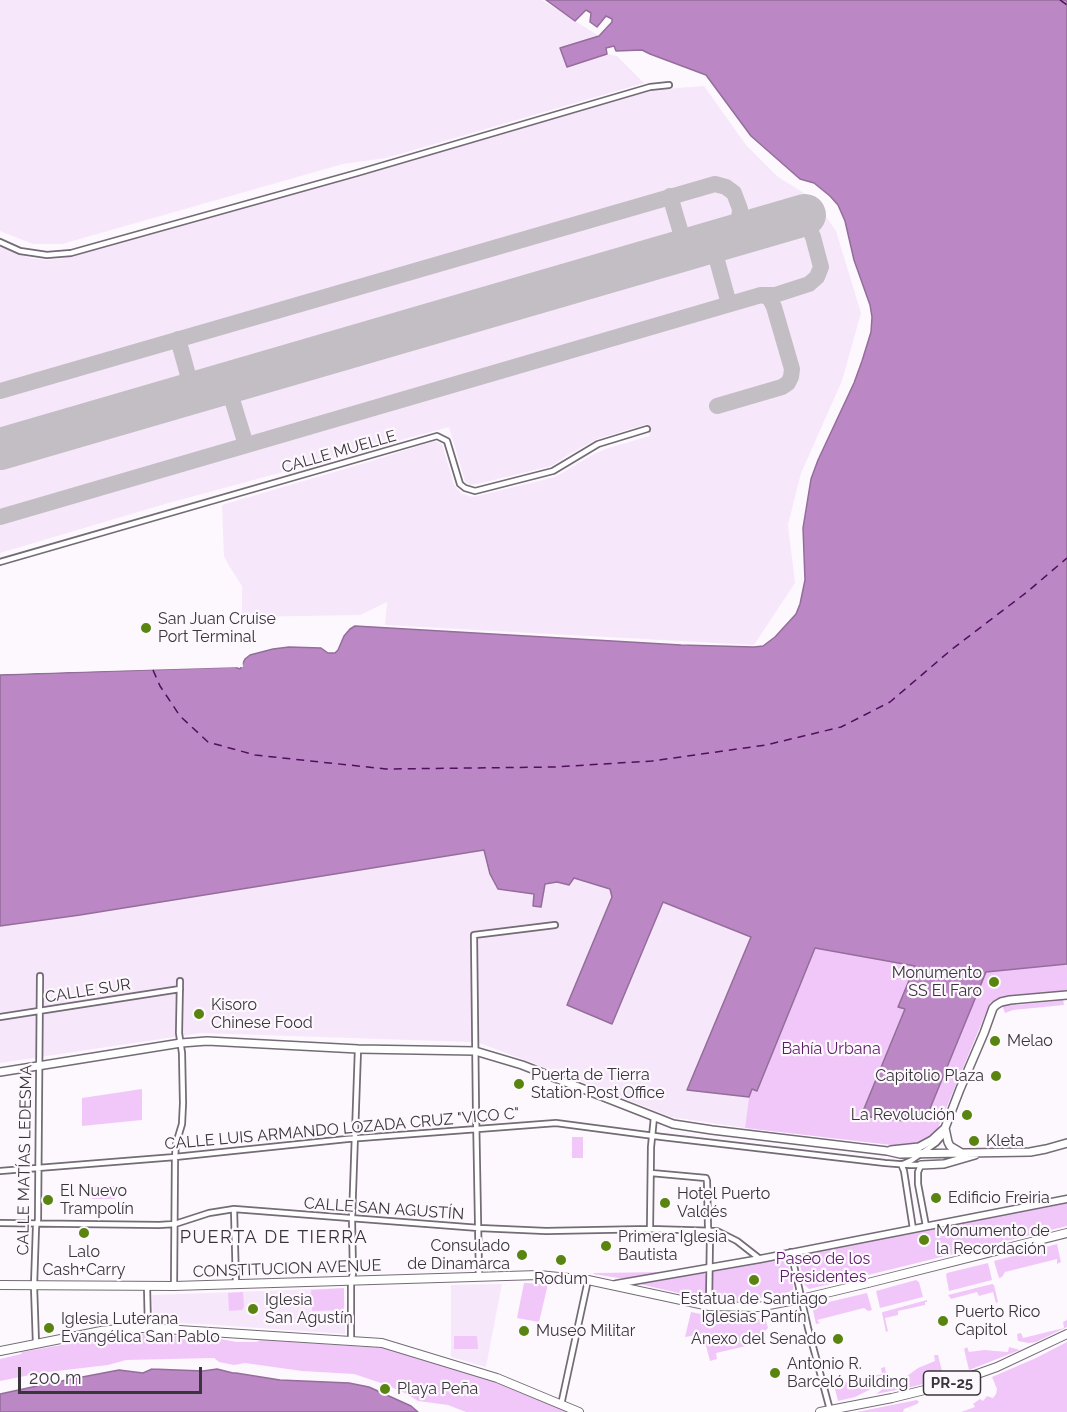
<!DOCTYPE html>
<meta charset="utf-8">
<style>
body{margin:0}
#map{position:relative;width:1067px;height:1412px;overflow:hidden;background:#fdf8fe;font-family:Raleway,sans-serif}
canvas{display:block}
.scale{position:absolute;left:18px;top:1367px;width:184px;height:27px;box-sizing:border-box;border:3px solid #39353a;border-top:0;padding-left:8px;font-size:18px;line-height:21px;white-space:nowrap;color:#39353a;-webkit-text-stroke:4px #fdf8fe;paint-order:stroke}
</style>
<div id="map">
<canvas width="1067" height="1412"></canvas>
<div class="scale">200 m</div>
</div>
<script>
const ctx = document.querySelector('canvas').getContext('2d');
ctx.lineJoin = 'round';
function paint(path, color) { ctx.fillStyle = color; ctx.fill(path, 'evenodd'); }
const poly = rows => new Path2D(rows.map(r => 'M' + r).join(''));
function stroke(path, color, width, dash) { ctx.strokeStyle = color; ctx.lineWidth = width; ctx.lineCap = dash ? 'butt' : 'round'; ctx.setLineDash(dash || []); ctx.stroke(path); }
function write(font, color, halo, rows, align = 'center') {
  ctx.font = font + ' Raleway,sans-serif'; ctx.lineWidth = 4.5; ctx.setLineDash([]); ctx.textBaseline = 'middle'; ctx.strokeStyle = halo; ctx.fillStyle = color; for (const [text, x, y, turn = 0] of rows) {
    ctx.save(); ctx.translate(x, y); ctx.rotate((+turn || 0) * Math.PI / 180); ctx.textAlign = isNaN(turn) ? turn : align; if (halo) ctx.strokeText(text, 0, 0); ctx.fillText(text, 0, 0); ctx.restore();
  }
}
const built = poly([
 [0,0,542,0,599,36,561,48,567,67,607,54,617,56,644,83,386,158,343,164,62,244,33,244,0,231],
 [704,86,746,145,778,177,815,200,836,231,861,313,842,381,801,473,788,525,795,583,754,645,385,625,387,602,360,615,242,617,242,586,228,564,224,556,222,505,375,460,434,441,442,444,454,485,462,494,473,497,555,477,594,454,608,448,650,436,647,424,597,439,568,455,551,466,477,484,470,485,465,481,449,427,165,504,0,553,0,247,30,258,47,260,64,258,652,90],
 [484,850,490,874,534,894,534,906,545,884,557,882,569,885,574,877,610,889,612,897,663,901,752,937,687,1090,749,1097,745,1128,671,1117,578,1080,482,1044,469,1042,201,1033,0,1063,0,925],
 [502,1284,486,1367,451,1357,451,1285],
 [344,1288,345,1334,203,1324,153,1322,152,1295]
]);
const green = poly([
 [815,948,915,966,898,1007,905,1009,905,1120,906,1114,974,999,986,972,1067,964,1067,991,1001,997,990,1003,938,1128,934,1133,923,1141,907,1145,891,1145,745,1128,749,1097,752,1089,758,1090],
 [1059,999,1063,999,1064,1005,1013,1010,1005,1013,1002,1005,1014,1003,1016,1005,1056,1001],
 [142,1089,142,1120,82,1126,82,1098],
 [572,1137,583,1137,583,1158,572,1158],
 [92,1186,116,1186,115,1199,92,1199],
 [1067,1202,1067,1226,868,1275,809,1289,804,1284,798,1255],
 [1057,1244,1061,1262,1057,1264,1057,1259,1005,1272,1002,1277,999,1278,994,1261],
 [785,1257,787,1258,793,1286,793,1290,789,1292,749,1300,738,1301,714,1301,712,1297,712,1276,714,1271],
 [988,1263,992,1280,949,1291,946,1275,947,1273],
 [665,1272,625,1279,593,1274,594,1273],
 [704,1272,706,1277,706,1294,704,1297,700,1298,635,1283],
 [916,1280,919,1282,923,1297,880,1308,876,1291],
 [524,1283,548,1284,539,1322,517,1318],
 [992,1284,994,1285,998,1302,996,1303,993,1292,979,1296,977,1292,951,1299,948,1295],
 [344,1288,344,1310,312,1311,311,1290],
 [243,1292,244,1307,242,1310,229,1311,228,1293],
 [867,1293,872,1310,868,1311,864,1308,817,1320,820,1323,816,1324,812,1306],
 [927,1300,927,1302,925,1302,925,1305,898,1311,898,1315,885,1318,888,1331,886,1332,882,1313,883,1312],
 [691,1312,740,1322,746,1322,765,1318,768,1328,765,1331,766,1337,755,1340,755,1344,716,1353,717,1359,710,1361,703,1334,685,1337],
 [1067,1320,1067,1327,1036,1342,1029,1343,1018,1341,1017,1334,1021,1333,1023,1338,1064,1328,1063,1322],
 [129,1333,182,1336,220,1339,237,1342,256,1342,261,1340,385,1348,468,1372,493,1381,566,1412,466,1412,448,1405,418,1401,405,1393,384,1384,354,1374,302,1371,245,1363,234,1365,219,1362,214,1358,126,1360,108,1365,40,1373,0,1381,0,1359,21,1354,22,1352],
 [454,1336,477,1336,478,1349,454,1349],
 [1067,1342,1067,1412,961,1412,975,1407,973,1404,980,1399,983,1401,987,1396,993,1398,996,1394,997,1389,992,1377,1036,1358],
 [967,1347,969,1352,984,1350,1008,1352,1009,1347,1020,1350,969,1370,964,1349],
 [934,1355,938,1355,944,1379,907,1388,876,1394,892,1382,895,1385,918,1368,935,1361],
 [885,1367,886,1375,869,1390,855,1397,838,1401,834,1385,882,1374,881,1368],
 [917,1400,919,1402,917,1404,904,1409,903,1412,857,1412]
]);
const water = poly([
 [546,0,1067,0,1067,964,986,972,927,1116,906,1114,905,1121,861,1116,905,1009,898,1007,915,966,815,948,757,1091,752,1089,749,1097,687,1090,751,937,663,902,612,1024,567,1005,612,897,610,889,574,878,569,885,557,882,545,884,541,907,533,906,534,894,498,889,490,874,484,850,80,915,0,926,0,675,235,667,240,669,245,659,250,655,273,649,289,647,321,648,328,653,335,653,338,650,344,636,350,629,355,626,681,645,754,647,763,646,775,637,796,614,800,604,805,580,803,528,811,479,818,460,854,383,862,361,871,332,872,317,870,305,854,260,845,221,838,205,830,196,814,183,800,179,751,136,706,75,650,54,642,50,616,51,614,46,606,48,607,54,567,67,560,48,599,36,612,22,612,19,606,16,597,27,590,22,591,13,586,10,575,21,546,0],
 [152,1369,203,1371,217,1369,233,1373,236,1373,280,1380,349,1383,369,1387,411,1406,418,1412,0,1412,0,1394,37,1386,40,1382,56,1382,119,1370,143,1373,152,1369]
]);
const pier = poly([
 [242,657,243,667,0,674,0,672,235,664,239,665]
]);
const ferry = poly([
 [1060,0,1067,5],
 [153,670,160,686,180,716,208,742,255,755,386,769,554,767,652,761,766,745,841,727,890,702,951,650,1027,592,1067,558]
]);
const taxiway = poly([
 [670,196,686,250],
 [712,242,729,304],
 [178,339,193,393],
 [227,383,246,445],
 [0,391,715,184,726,187,734,193,740,209,739,221,732,236],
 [717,406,782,387,788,383,791,377,792,369,774,307,771,301,768,297,761,295],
 [0,517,761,295,775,295,809,284,817,277,821,267,813,237,810,230,804,223,788,220]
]);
const runway = poly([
 [0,449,805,215]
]);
const minor = poly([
 [0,242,20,251,47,255,71,253,357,173,650,87,669,85],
 [0,562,437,436,447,441,460,484,465,488,475,491,553,471,598,444,647,429],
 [0,1017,180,989],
 [901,1164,904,1171,913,1229],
 [903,1164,912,1160,936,1143,944,1134,945,1130],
 [0,1171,175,1157,347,1139,556,1123,662,1137,885,1163,910,1165,921,1165,918,1172,918,1184,926,1226],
 [651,1173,706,1178,707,1181,708,1227,710,1234,709,1306],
 [234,1209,236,1283],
 [0,1223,159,1225,175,1224,209,1213,234,1209,479,1228,546,1231,650,1229,717,1231,737,1241,760,1259],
 [650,1229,651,1147,654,1117],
 [791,1252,808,1328,830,1410],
 [479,1276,476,1111,474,935,555,925],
 [147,1286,148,1328],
 [174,1286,175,1157,176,1144,182,1124,183,1103,182,1053,179,1033,180,981],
 [351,1341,351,1280,353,1274,352,1219,358,1049],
 [36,1344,34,1286,36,1227,38,1220,40,976],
 [561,1405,588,1280]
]);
const tertiary = poly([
 [616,1284,760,1259,1067,1199]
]);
const secondary = poly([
 [0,1072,181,1043,207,1041,358,1049,475,1051,522,1065,673,1124,712,1130,887,1151,900,1154,1030,1152,1046,1149,1067,1143],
 [945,1128,948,1142,950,1146,960,1152],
 [891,1150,919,1147,932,1140,945,1128,960,1089,984,1033,993,1008,996,1005,1001,1002,1010,1000,1067,995],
 [921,1165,944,1164,975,1155]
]);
const primary = poly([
 [0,1285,174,1286,539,1275,588,1280,709,1306,758,1307,801,1299,868,1283,1067,1233],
 [0,1351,101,1331,126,1328,148,1328,382,1343,497,1378,579,1412],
 [820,1412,892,1398,949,1384,997,1367,1067,1334]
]);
const markers = [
 [146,628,6,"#59840f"],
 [994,982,6,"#59840f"],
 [199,1014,6,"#59840f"],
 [995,1041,6,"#59840f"],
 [996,1076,6,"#59840f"],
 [519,1084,6,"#59840f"],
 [967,1115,6,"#59840f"],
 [974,1141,6,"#59840f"],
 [936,1198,6,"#59840f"],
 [48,1200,6,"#59840f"],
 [665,1203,6,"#59840f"],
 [84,1233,6,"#59840f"],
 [924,1240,6,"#59840f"],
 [606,1246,6,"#59840f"],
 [522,1255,6,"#59840f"],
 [561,1260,6,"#59840f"],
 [754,1280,6,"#59840f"],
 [253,1309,6,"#59840f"],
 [943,1321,6,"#59840f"],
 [49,1328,6,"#59840f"],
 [524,1331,6,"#59840f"],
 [838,1339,6,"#59840f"],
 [775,1373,6,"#59840f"],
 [385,1389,6,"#59840f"]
];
const shields = [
 [952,1383,57]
];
const shieldNames = [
 ["PR-25",952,1383]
];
const streetNames = [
 ["CALLE MUELLE",339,452,-16],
 ["CALLE SUR",88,991,-9],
 ["CALLE LUIS ARMANDO LOZADA CRUZ \"VICO C\"",342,1129,-5],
 ["CALLE MATÍAS LEDESMA",25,1160,-89],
 ["CALLE SAN AGUSTÍN",384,1209,4],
 ["CONSTITUCION AVENUE",287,1269,-2]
];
const poiNames = [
 ["San Juan Cruise",158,619],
 ["Port Terminal",158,637],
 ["Monumento",982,973,"right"],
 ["SS El Faro",982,991,"right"],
 ["Kisoro",211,1005],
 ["Chinese Food",211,1023],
 ["Melao",1007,1041],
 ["Puerta de Tierra",531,1075],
 ["Station Post Office",531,1093],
 ["Capitolio Plaza",984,1076,"right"],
 ["La Revolución",955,1115,"right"],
 ["Kleta",986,1141],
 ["El Nuevo",60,1191],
 ["Trampolín",60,1209],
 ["Hotel Puerto",677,1194],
 ["Valdés",677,1212],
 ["Edificio Freiria",948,1198],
 ["Monumento de",936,1231],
 ["la Recordación",936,1249],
 ["Primera Iglesia",618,1237],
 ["Bautista",618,1255],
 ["Consulado",510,1246,"right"],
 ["de Dinamarca",510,1264,"right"],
 ["Lalo",84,1252,"center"],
 ["Cash+Carry",84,1270,"center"],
 ["Rodum",561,1279,"center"],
 ["Estatua de Santiago",754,1299,"center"],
 ["Iglesias Pantín",754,1317,"center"],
 ["Iglesia",265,1300],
 ["San Agustín",265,1318],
 ["Puerto Rico",955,1312],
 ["Capitol",955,1330],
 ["Iglesia Luterana",61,1319],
 ["Evangélica San Pablo",61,1337],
 ["Museo Militar",536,1331],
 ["Anexo del Senado",826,1339,"right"],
 ["Antonio R.",787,1364],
 ["Barceló Building",787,1382],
 ["Playa Peña",397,1389]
];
const parkNames = [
 ["Bahía Urbana",831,1049],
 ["Paseo de los",823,1259],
 ["Presidentes",823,1277]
];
const neighbourhoodNames = [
 ["PUERTA DE TIERRA",274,1238]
];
paint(built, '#f7e7fa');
paint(green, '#f1c7f9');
paint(water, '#bb87c5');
stroke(water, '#946e9b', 1.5);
paint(pier, '#fdf8fe');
stroke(ferry, '#510f5d', 1.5, [8, 6]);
stroke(taxiway, '#c3bec4', 16);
stroke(runway, '#c3bec4', 42);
stroke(minor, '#746b76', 8);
stroke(tertiary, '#746b76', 9);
stroke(secondary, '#746b76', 10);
stroke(primary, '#746b76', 10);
stroke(minor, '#fff', 4.5);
stroke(tertiary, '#fff', 6);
stroke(secondary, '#fff', 7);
stroke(primary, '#fff', 8);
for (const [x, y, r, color] of markers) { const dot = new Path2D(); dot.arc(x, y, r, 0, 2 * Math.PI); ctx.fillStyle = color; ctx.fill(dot); stroke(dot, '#fdf8fe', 2); }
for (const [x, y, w] of shields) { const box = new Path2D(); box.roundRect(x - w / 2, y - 12, w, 24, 4.5); ctx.fillStyle = '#fdf8fe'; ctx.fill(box); stroke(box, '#39353a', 1.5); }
write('bold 15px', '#39353a', null, shieldNames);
write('16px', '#39353a', '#fdf8fe', streetNames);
write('16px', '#39353a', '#fdf8fe', poiNames, 'left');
write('16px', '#5c1b68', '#fdf8fe', parkNames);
ctx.letterSpacing = '1.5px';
write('18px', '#39353a', '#fdf8fe', neighbourhoodNames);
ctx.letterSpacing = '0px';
</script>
